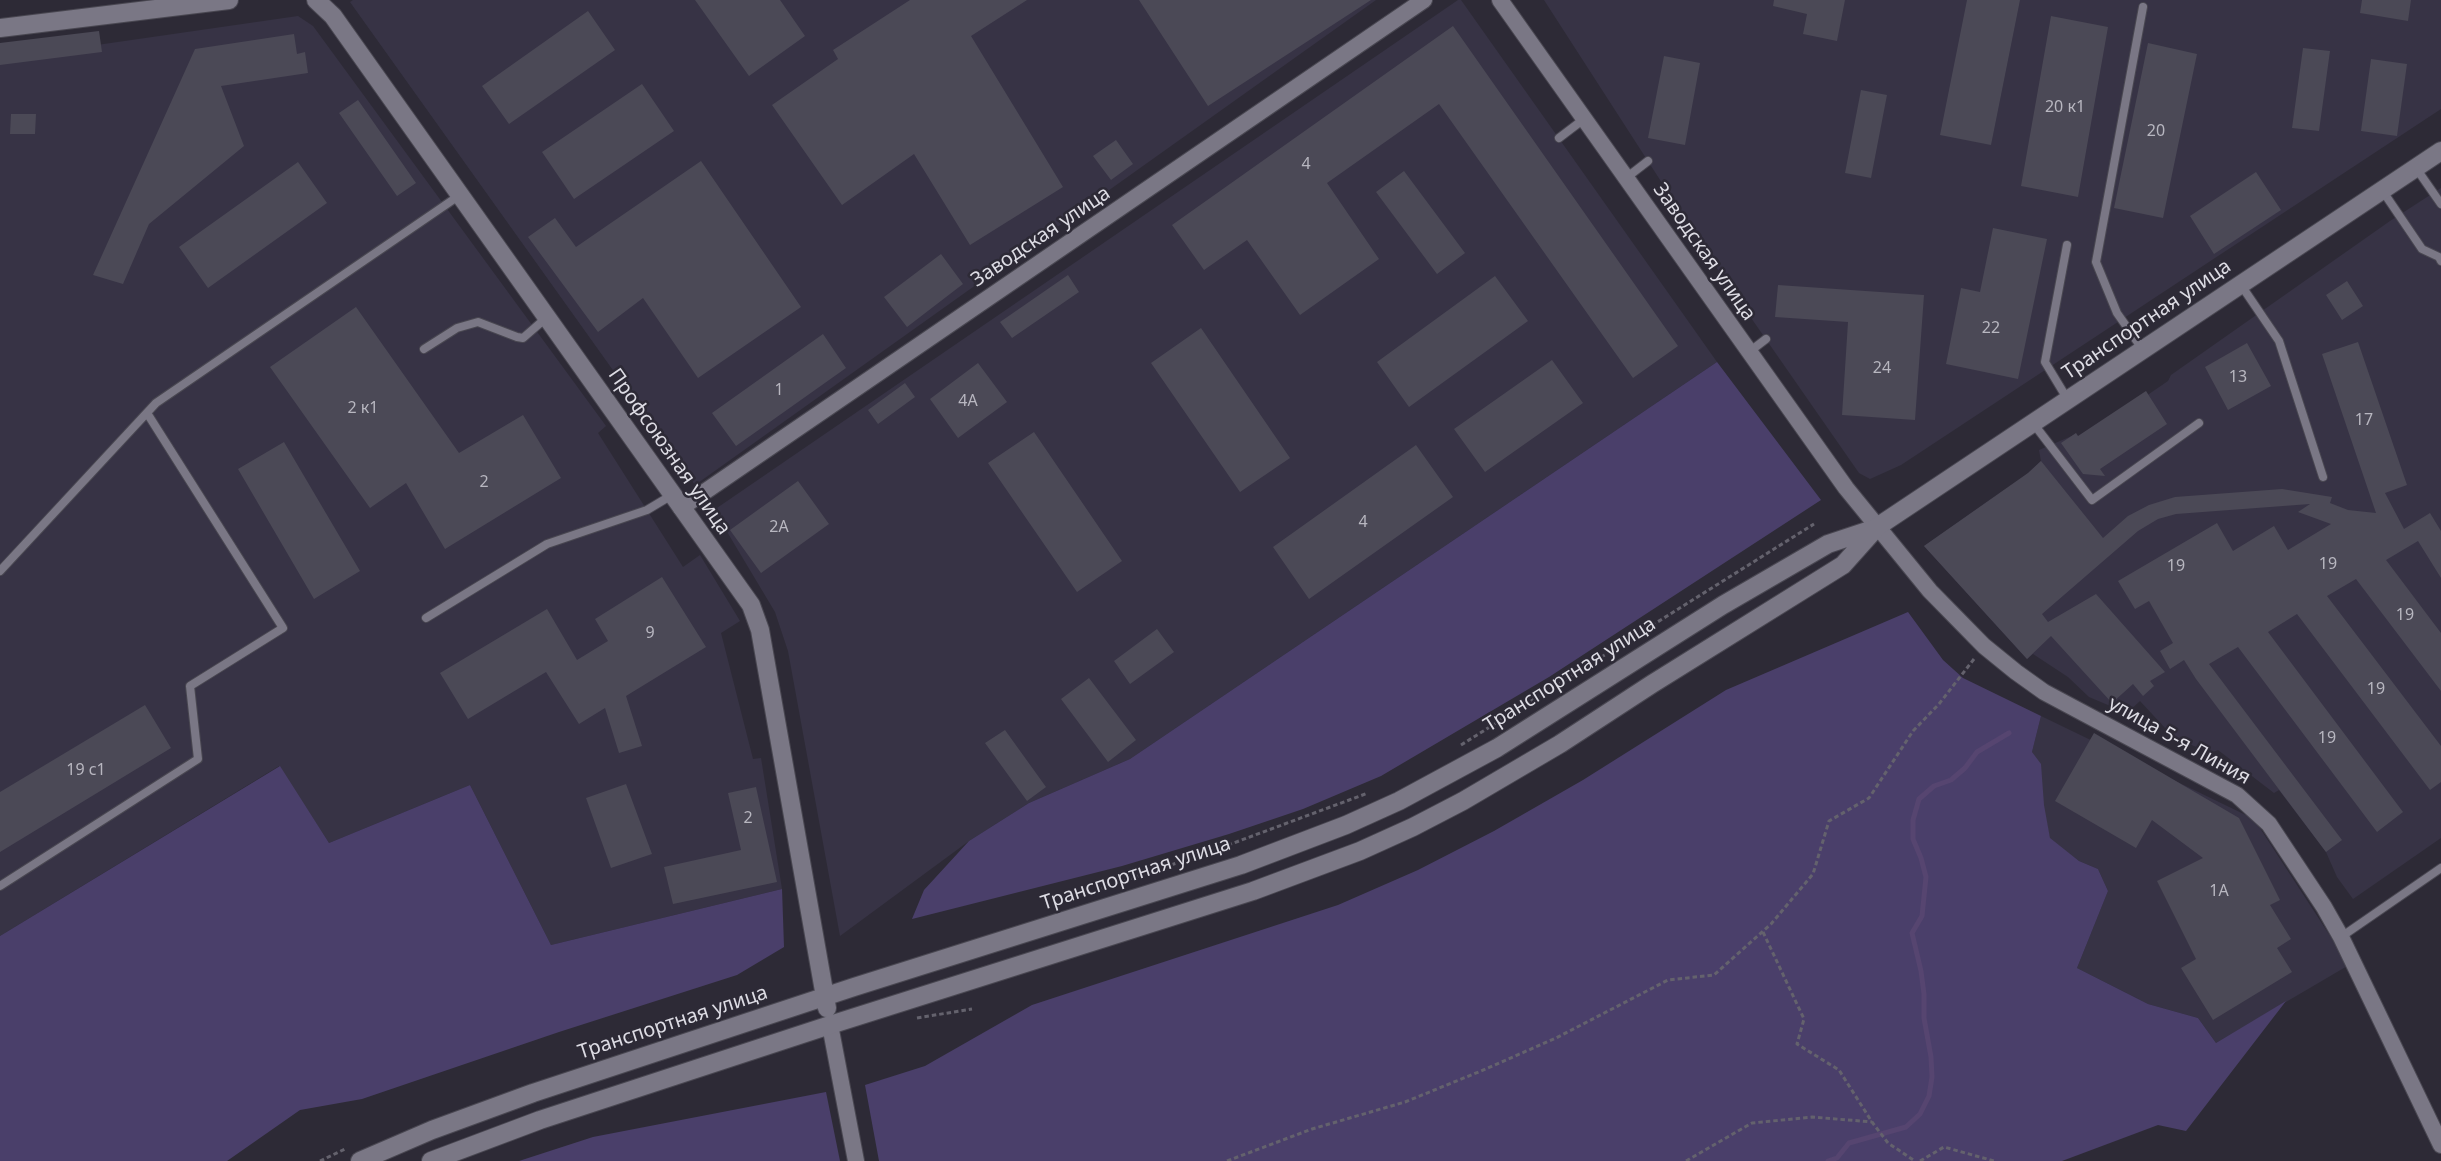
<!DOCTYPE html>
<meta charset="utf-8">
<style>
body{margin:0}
canvas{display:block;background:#2d2a36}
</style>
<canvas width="2441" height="1161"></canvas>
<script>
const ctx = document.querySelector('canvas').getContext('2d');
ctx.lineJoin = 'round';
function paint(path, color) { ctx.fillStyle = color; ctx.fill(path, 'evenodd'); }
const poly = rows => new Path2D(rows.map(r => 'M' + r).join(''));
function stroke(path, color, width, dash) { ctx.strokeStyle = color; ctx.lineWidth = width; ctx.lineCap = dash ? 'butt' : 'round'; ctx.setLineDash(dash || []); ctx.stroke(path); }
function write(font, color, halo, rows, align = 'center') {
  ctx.font = font + ' "Noto Sans",sans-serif'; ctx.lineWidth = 5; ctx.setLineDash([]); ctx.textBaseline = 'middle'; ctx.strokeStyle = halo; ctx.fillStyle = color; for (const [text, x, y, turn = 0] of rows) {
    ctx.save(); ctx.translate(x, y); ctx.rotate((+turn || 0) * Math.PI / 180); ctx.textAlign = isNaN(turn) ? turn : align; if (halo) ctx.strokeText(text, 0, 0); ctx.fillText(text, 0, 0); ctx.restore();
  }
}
const built = poly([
 [353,0,1376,0,695,485,350,2],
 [1458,0,1461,0,1717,362,1130,759,1029,803,969,841,840,936,788,651,775,612,714,510],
 [1544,0,2441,0,2441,109,1901,465,1870,479,1859,473,1724,279],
 [298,16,313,26,606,426,598,433,683,567,700,555,740,621,721,633,753,759,761,758,782,889,551,945,470,785,329,843,279,766,0,936,0,59],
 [2441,188,2441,838,2353,899,2337,877,2326,852,2279,790,2274,793,2218,750,2210,753,2178,739,2166,729,2140,701,2127,713,2089,697,2068,677,2033,654,2027,659,1924,546,2025,476,2041,461,2039,450,2074,435,2079,442,2168,381,2171,375,2390,221],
 [2041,716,2254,819,2349,965,2216,1043,2198,1018,2148,1004,2077,968,2108,891,2098,869,2079,861,2050,839,2032,752]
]);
const green = poly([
 [1717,362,1821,500,1549,677,1381,776,1303,809,1229,834,1122,866,912,919,924,890,969,841,1029,803,1130,759],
 [1908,612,1943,660,1963,678,2041,716,2032,752,2041,764,2044,805,2050,838,2079,861,2098,869,2108,891,2077,968,2148,1004,2198,1018,2216,1043,2286,1001,2186,1131,2158,1125,2062,1161,879,1161,865,1085,925,1066,1032,1005,1338,905,1418,870,1494,831,1583,780,1726,690],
 [280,766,329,843,470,785,551,945,782,889,784,947,737,975,559,1032,362,1099,300,1110,227,1161,0,1161,0,936],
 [826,1092,840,1161,519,1161,593,1137]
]);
const stream = poly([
 [1828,1161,1837,1158,1849,1143,1906,1127,1920,1114,1929,1096,1932,1077,1931,1057,1924,1018,1924,994,1921,971,1912,933,1922,916,1926,877,1921,858,1913,839,1913,820,1919,799,1934,786,1951,780,1965,768,1977,752,2009,733]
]);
const building = poly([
 [695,0,780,0,805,36,749,76],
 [910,0,1027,0,971,36,1063,187,970,245,914,154,842,205,772,105,838,59,833,50],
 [1139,0,1371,0,1208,106],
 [1774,0,1845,0,1837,41,1803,34,1807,14,1773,6],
 [1967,0,2020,0,1991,145,1940,135],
 [2362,0,2411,0,2408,21,2360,13],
 [588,11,615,50,509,124,482,86],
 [2051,16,2108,27,2078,197,2021,186],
 [1453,26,1678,346,1633,378,1439,104,1327,183,1379,259,1300,315,1247,240,1204,270,1172,225],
 [99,31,102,52,0,65,0,43],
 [294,34,297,54,305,52,308,73,221,86,244,146,149,224,123,284,93,275,195,49],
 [2148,43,2197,54,2163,218,2114,208],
 [2303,48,2330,51,2319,131,2292,128],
 [1664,56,1700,63,1685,145,1648,138],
 [2371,59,2407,64,2397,136,2361,131],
 [642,84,674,131,574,199,542,152],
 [1861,90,1887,95,1871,178,1845,173],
 [358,100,416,183,397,196,339,113],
 [11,114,36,114,35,134,10,134],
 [1116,140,1133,164,1111,180,1093,156],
 [701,161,801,307,698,378,643,298,598,332,528,237,555,218,576,247],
 [298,162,327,203,208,288,179,247],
 [1404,171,1465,253,1437,274,1376,192],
 [2256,172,2281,210,2214,254,2190,216],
 [1993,228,2047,239,2018,379,1946,364,1961,288,1980,292],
 [941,254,963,284,907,327,884,297],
 [1068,275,1079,292,1012,338,1000,322],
 [1495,276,1528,321,1409,407,1377,362],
 [2347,281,2363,306,2342,320,2326,295],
 [1778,285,1924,295,1915,420,1842,415,1848,322,1775,317],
 [356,307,459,453,523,415,561,478,445,549,406,483,370,508,270,367],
 [1201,328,1290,458,1240,492,1151,363],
 [823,334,846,368,736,446,712,413],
 [2358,342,2407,485,2385,493,2404,529,2430,513,2441,531,2441,578,2418,541,2386,560,2441,633,2441,691,2356,579,2327,596,2441,746,2441,782,2430,790,2297,614,2268,632,2403,812,2377,832,2238,647,2209,664,2342,840,2326,852,2196,679,2184,660,2170,669,2160,651,2173,643,2149,601,2135,609,2118,581,2217,523,2233,551,2274,526,2288,550,2331,524,2298,512,2310,504,2176,514,2158,519,2138,531,2042,614,2048,622,2096,594,2165,672,2150,681,2154,686,2143,696,2133,684,2112,703,2051,636,2027,659,1924,546,2028,473,2041,461,2103,538,2128,516,2149,505,2175,497,2282,489,2332,497,2330,503,2348,510,2376,513,2322,354],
 [2247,343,2271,386,2228,410,2205,367],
 [1552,360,1583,403,1485,472,1454,429],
 [978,363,1007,402,958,438,930,399],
 [905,383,915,397,878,424,868,410],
 [2146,391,2167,424,2100,469,2105,476,2083,474,2061,443,2076,433,2078,436],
 [1034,432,1122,561,1077,592,988,463],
 [284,442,360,571,314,599,238,469],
 [1416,445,1453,497,1309,599,1273,547],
 [798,481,829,524,761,573,730,530],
 [662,577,706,647,626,696,642,746,619,753,605,708,579,724,546,672,468,719,440,673,547,609,577,660,608,641,595,619],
 [1157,629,1174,652,1130,684,1114,661],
 [1089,678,1136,740,1108,762,1061,699],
 [145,705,171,748,0,852,0,792],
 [1005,730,1046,787,1027,801,985,743],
 [2094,733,2239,818,2280,900,2270,905,2291,939,2277,948,2292,972,2213,1020,2181,968,2196,959,2157,881,2203,858,2152,820,2136,848,2055,801],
 [626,784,652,854,611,868,586,798],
 [756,787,777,882,673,904,664,867,741,850,728,793]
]);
const path = poly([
 [1461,745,1814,524],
 [1100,889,1212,851,1368,793],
 [1763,932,1804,1019,1797,1044,1839,1070,1872,1122,1888,1143,1915,1161],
 [917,1018,972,1009],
 [611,1047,640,1031,685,1016,709,1014],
 [320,1161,345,1149],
 [1227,1161,1312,1129,1405,1102,1481,1071,1556,1038,1668,980,1714,975,1771,924,1813,874,1829,821,1869,798,1913,731,1939,704,1974,659],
 [1686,1161,1752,1123,1812,1117,1872,1122],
 [1920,1161,1944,1147,1994,1161]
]);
const lane = poly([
 [1559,138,1584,119],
 [2416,168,2441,204],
 [1626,178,1648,161],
 [2382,190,2422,249,2439,257,2441,261],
 [2067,245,2045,362,2068,400],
 [2241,285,2279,341,2323,477],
 [424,349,457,328,478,322,517,337,523,338,546,318],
 [2143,350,2117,313,2096,262,2143,7],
 [1749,352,1766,339],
 [2033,423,2092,500,2199,423],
 [0,571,156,403,460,195],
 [426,618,547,544,647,510,672,495],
 [0,886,198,759,190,686,283,628,147,413],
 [2341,937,2441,868]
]);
const street = poly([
 [1500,0,1846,488,1930,591,1984,646,2016,672,2044,692,2237,795,2269,824,2324,907,2341,937,2441,1145],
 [681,508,1424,0],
 [830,1025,856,1161]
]);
const secondary = poly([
 [316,0,333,16,751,605,760,630,827,1008],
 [0,28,229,0],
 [360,1161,432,1130,533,1093,854,987,1241,865,1346,825,1399,801,1497,748,1723,605,1828,544,1876,528],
 [431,1161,540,1120,830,1025,1253,891,1360,851,1413,827,1463,801,1560,744,1652,684,1843,565,1877,527,2441,151]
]);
const numberNames = [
 ["20 к1",2065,107],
 ["20",2156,131],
 ["4",1306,164],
 ["22",1991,328],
 ["24",1882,368],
 ["13",2238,377],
 ["1",779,390],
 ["4А",968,401],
 ["2 к1",363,408],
 ["17",2364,420],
 ["2",484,482],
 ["4",1363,522],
 ["2А",779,527],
 ["19",2328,564],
 ["19",2176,566],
 ["19",2405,615],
 ["9",650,633],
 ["19",2376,689],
 ["19",2327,738],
 ["19 с1",86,770],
 ["2",748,818],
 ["1А",2219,891]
];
const streetNames = [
 ["Заводская улица",1041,237,-34],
 ["Заводская улица",1704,252,55],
 ["Транспортная улица",2147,320,-34],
 ["Профсоюзная улица",669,452,55],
 ["Транспортная улица",1570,675,-32],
 ["улица 5-я Линия",2179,741,29],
 ["Транспортная улица",1136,874,-18],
 ["Транспортная улица",673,1023,-18]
];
paint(built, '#373345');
paint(green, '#4a3f6a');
stroke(stream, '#564570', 5);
paint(building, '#4b4956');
stroke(lane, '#494751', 10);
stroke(street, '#494751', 18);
stroke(secondary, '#494751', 20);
stroke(path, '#64626d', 3, [4.5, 3]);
stroke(lane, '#7a7785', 8);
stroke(street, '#7a7785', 16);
stroke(secondary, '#7a7785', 18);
write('16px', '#b8b7c0', null, numberNames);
write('20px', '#dddce4', '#2d2a36', streetNames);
</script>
